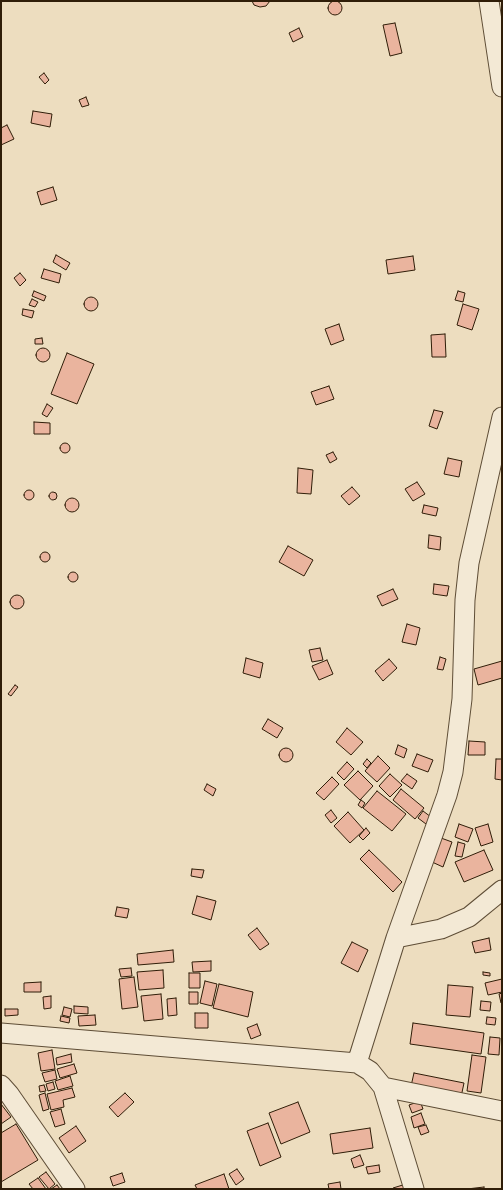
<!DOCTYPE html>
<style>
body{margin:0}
#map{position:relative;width:503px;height:1190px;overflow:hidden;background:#edddbf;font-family:"Libre Bodoni",serif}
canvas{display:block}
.frame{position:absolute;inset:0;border:2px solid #2f1d08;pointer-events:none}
</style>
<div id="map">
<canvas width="503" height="1190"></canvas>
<div class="frame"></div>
</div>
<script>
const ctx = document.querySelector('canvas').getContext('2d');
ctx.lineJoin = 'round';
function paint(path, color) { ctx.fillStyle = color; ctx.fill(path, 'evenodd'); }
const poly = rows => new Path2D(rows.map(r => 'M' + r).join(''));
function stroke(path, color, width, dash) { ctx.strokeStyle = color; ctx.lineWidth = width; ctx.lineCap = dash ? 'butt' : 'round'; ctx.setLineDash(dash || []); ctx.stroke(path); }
const building = poly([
 [252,1,270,1,266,6,260,7,254,5,252,1],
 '328 8a7 7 0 1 1 14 0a7 7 0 1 1-14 0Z',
 [395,23,402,53,390,56,383,25,395,23],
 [299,28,303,37,293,42,289,33,299,28],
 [44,73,49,80,45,84,39,77,44,73],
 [86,97,89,105,82,107,79,100,86,97],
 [33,111,52,114,50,127,31,123,33,111],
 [7,125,14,139,1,145,1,128,7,125],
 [53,187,57,200,41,205,37,192,53,187],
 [56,255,70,263,66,270,53,262,56,255],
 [413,256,415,270,388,274,386,260,413,256],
 [44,269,61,274,59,283,41,278,44,269],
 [20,273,26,280,20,286,14,278,20,273],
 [34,291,46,296,44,301,32,296,34,291],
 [458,291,465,293,463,302,455,300,458,291],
 '84 304a7 7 0 1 1 14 0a7 7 0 1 1-14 0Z',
 [32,299,38,302,35,307,29,305,32,299],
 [463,304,479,309,472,330,457,325,463,304],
 [23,309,34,311,32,318,22,315,23,309],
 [339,324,344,340,331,345,325,329,339,324],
 [445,334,446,357,432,357,431,335,445,334],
 [42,338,43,344,35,344,35,339,42,338],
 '36 355a7 7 0 1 1 14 0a7 7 0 1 1-14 0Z',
 [67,353,94,364,77,404,51,394,67,353],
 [329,386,334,399,316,405,311,392,329,386],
 [47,404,53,408,47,417,42,414,47,404],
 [434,410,443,412,437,429,429,426,434,410],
 [34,422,50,423,50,434,34,434,34,422],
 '60 448a5 5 0 1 1 10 0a5 5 0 1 1-10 0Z',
 [333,452,337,459,330,463,326,455,333,452],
 [448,458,462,461,459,477,444,474,448,458],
 [298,468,313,470,311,494,297,493,298,468],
 [417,482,425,494,413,501,405,489,417,482],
 [352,487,360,496,349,505,341,496,352,487],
 '24 495a5 5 0 1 1 10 0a5 5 0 1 1-10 0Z',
 '49 496a4 4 0 1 1 8 0a4 4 0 1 1-8 0Z',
 '65 505a7 7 0 1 1 14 0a7 7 0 1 1-14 0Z',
 [424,505,438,508,436,516,422,513,424,505],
 [429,535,441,537,440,550,428,548,429,535],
 [288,546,313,560,304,576,279,562,288,546],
 '40 557a5 5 0 1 1 10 0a5 5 0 1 1-10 0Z',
 '68 577a5 5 0 1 1 10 0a5 5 0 1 1-10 0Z',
 [434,584,449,586,447,596,433,594,434,584],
 [393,589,398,599,382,606,377,596,393,589],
 '10 602a7 7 0 1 1 14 0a7 7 0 1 1-14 0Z',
 [407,624,420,628,416,645,402,642,407,624],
 [320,648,323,660,312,662,309,650,320,648],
 [440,657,446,659,443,670,437,669,440,657],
 [246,658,263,663,260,678,243,673,246,658],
 [389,659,397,668,383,681,375,671,389,659],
 [327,660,333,674,319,680,312,666,327,660],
 [502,661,502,678,478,685,474,669,502,661],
 [15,685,18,687,11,696,8,694,15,685],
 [268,719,283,728,277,738,262,729,268,719],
 [347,728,363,742,351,755,336,742,347,728],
 [469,741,485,742,485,755,468,755,469,741],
 [398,745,407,749,404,758,395,754,398,745],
 '279 755a7 7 0 1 1 14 0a7 7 0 1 1-14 0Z',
 [417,754,433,760,428,772,412,766,417,754],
 [378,756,390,768,377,782,365,771,378,756],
 [367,759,371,763,367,768,363,764,367,759],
 [496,759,502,759,502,780,495,779,496,759],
 [347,762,354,769,344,780,337,773,347,762],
 [358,771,373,786,360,800,344,785,358,771],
 [390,774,402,785,390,797,379,786,390,774],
 [407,774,417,781,412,789,401,781,407,774],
 [332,777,339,784,324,800,316,793,332,777],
 [207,784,216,789,213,796,204,790,207,784],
 [401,789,424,808,415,819,393,800,401,789],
 [377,791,406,814,392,831,363,808,377,791],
 [361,800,365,803,362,808,358,805,361,800],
 [331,810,337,818,331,823,325,815,331,810],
 [423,811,431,817,426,824,418,818,423,811],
 [348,812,364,830,350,843,334,826,348,812],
 [459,824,473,829,468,842,455,837,459,824],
 [488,824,493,842,481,846,475,828,488,824],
 [366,828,370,833,363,840,359,836,366,828],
 [441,838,452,842,443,867,432,862,441,838],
 [458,842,465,844,462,857,455,856,458,842],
 [369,850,402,882,393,892,360,859,369,850],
 [484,850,493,870,464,882,455,862,484,850],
 [192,869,204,870,202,878,191,876,192,869],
 [197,896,216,901,211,920,192,914,197,896],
 [117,907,129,909,127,918,115,916,117,907],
 [257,928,269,944,260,950,248,935,257,928],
 [489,938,491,950,475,953,472,942,489,938],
 [352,942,368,950,358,972,341,963,352,942],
 [173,950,174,962,138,965,137,954,173,950],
 [211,961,211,971,193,972,192,962,211,961],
 [131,968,132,976,121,977,119,969,131,968],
 [163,970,164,988,139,990,137,972,163,970],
 [483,972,490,973,490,976,483,975,483,972],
 [189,973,200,973,200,988,189,988,189,973],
 [134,977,138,1007,122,1009,119,979,134,977],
 [502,979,502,992,488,995,485,983,502,979],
 [205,981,217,984,212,1006,200,1003,205,981],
 [41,982,41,992,24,992,24,983,41,982],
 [219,984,253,992,248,1017,213,1008,219,984],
 [448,985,473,987,470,1017,446,1015,448,985],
 [189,992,198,992,198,1004,189,1004,189,992],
 [502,993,502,1003,501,1003,499,994,502,993],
 [161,994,163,1019,144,1021,141,996,161,994],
 [51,996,51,1008,44,1009,43,997,51,996],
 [176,998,177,1015,168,1016,167,999,176,998],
 [481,1001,491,1002,490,1011,480,1010,481,1001],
 [74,1006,88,1007,88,1014,74,1013,74,1006],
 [64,1007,72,1009,70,1017,62,1015,64,1007],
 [5,1009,18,1009,18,1015,5,1016,5,1009],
 [195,1013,208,1013,208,1028,195,1028,195,1013],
 [95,1015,96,1025,79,1026,78,1016,95,1015],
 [61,1016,70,1018,69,1023,60,1021,61,1016],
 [487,1017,496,1018,495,1025,486,1024,487,1017],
 [413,1023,484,1033,481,1054,410,1044,413,1023],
 [257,1024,261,1035,251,1039,247,1028,257,1024],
 [490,1037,500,1038,499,1055,488,1054,490,1037],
 [52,1050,55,1069,41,1071,38,1053,52,1050],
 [71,1054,72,1062,57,1065,56,1058,71,1054],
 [472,1055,486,1057,481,1093,467,1091,472,1055],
 [74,1064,77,1073,60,1078,57,1069,74,1064],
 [55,1070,57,1079,45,1082,42,1073,55,1070],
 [414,1073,464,1083,461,1097,411,1086,414,1073],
 [70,1076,73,1086,58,1090,55,1081,70,1076],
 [53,1082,55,1089,48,1091,46,1084,53,1082],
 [44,1085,46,1091,40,1092,39,1086,44,1085],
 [72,1088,75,1097,63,1100,64,1107,51,1110,47,1094,72,1088],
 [45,1093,49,1109,43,1111,39,1095,45,1093],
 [125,1093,134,1102,118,1117,109,1107,125,1093],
 [420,1101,423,1109,412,1113,409,1105,420,1101],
 [298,1102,310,1132,281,1144,269,1113,298,1102],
 [1,1104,11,1117,1,1124,1,1104],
 [61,1109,65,1124,55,1127,50,1112,61,1109],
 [421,1113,425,1124,414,1128,411,1117,421,1113],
 [268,1123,281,1157,260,1166,247,1131,268,1123],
 [16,1124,38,1160,1,1182,1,1133,16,1124],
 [426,1125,429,1132,421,1135,418,1127,426,1125],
 [76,1126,86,1141,69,1153,59,1138,76,1126],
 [370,1128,373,1148,333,1154,330,1134,370,1128],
 [360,1155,364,1165,354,1168,351,1159,360,1155],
 [379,1165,380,1172,368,1174,366,1167,379,1165],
 [237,1169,244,1179,236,1185,229,1174,237,1169],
 [46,1172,55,1184,49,1189,39,1177,46,1172],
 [122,1173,125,1182,113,1186,110,1177,122,1173],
 [224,1174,229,1189,197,1189,195,1185,224,1174],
 [38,1178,46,1189,33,1189,29,1184,38,1178],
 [340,1182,341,1189,329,1189,328,1184,340,1182],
 [406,1184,408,1189,394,1189,393,1188,406,1184],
 [57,1185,60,1189,51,1189,57,1185],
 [484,1187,484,1189,467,1189,484,1187]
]);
const minor = poly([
 [489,1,502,87],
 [396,938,441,929,469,917,502,890],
 [1,1033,357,1063,370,1071,383,1087,414,1189],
 [357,1063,396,938,447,795,453,772,462,699,465,600,469,563,502,417],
 [1,1085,9,1094,75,1189],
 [383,1087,502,1111]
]);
paint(building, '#eab49e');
stroke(building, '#2f1d08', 1);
stroke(minor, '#5e4d36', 21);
stroke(minor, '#f3e9d5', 19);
</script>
